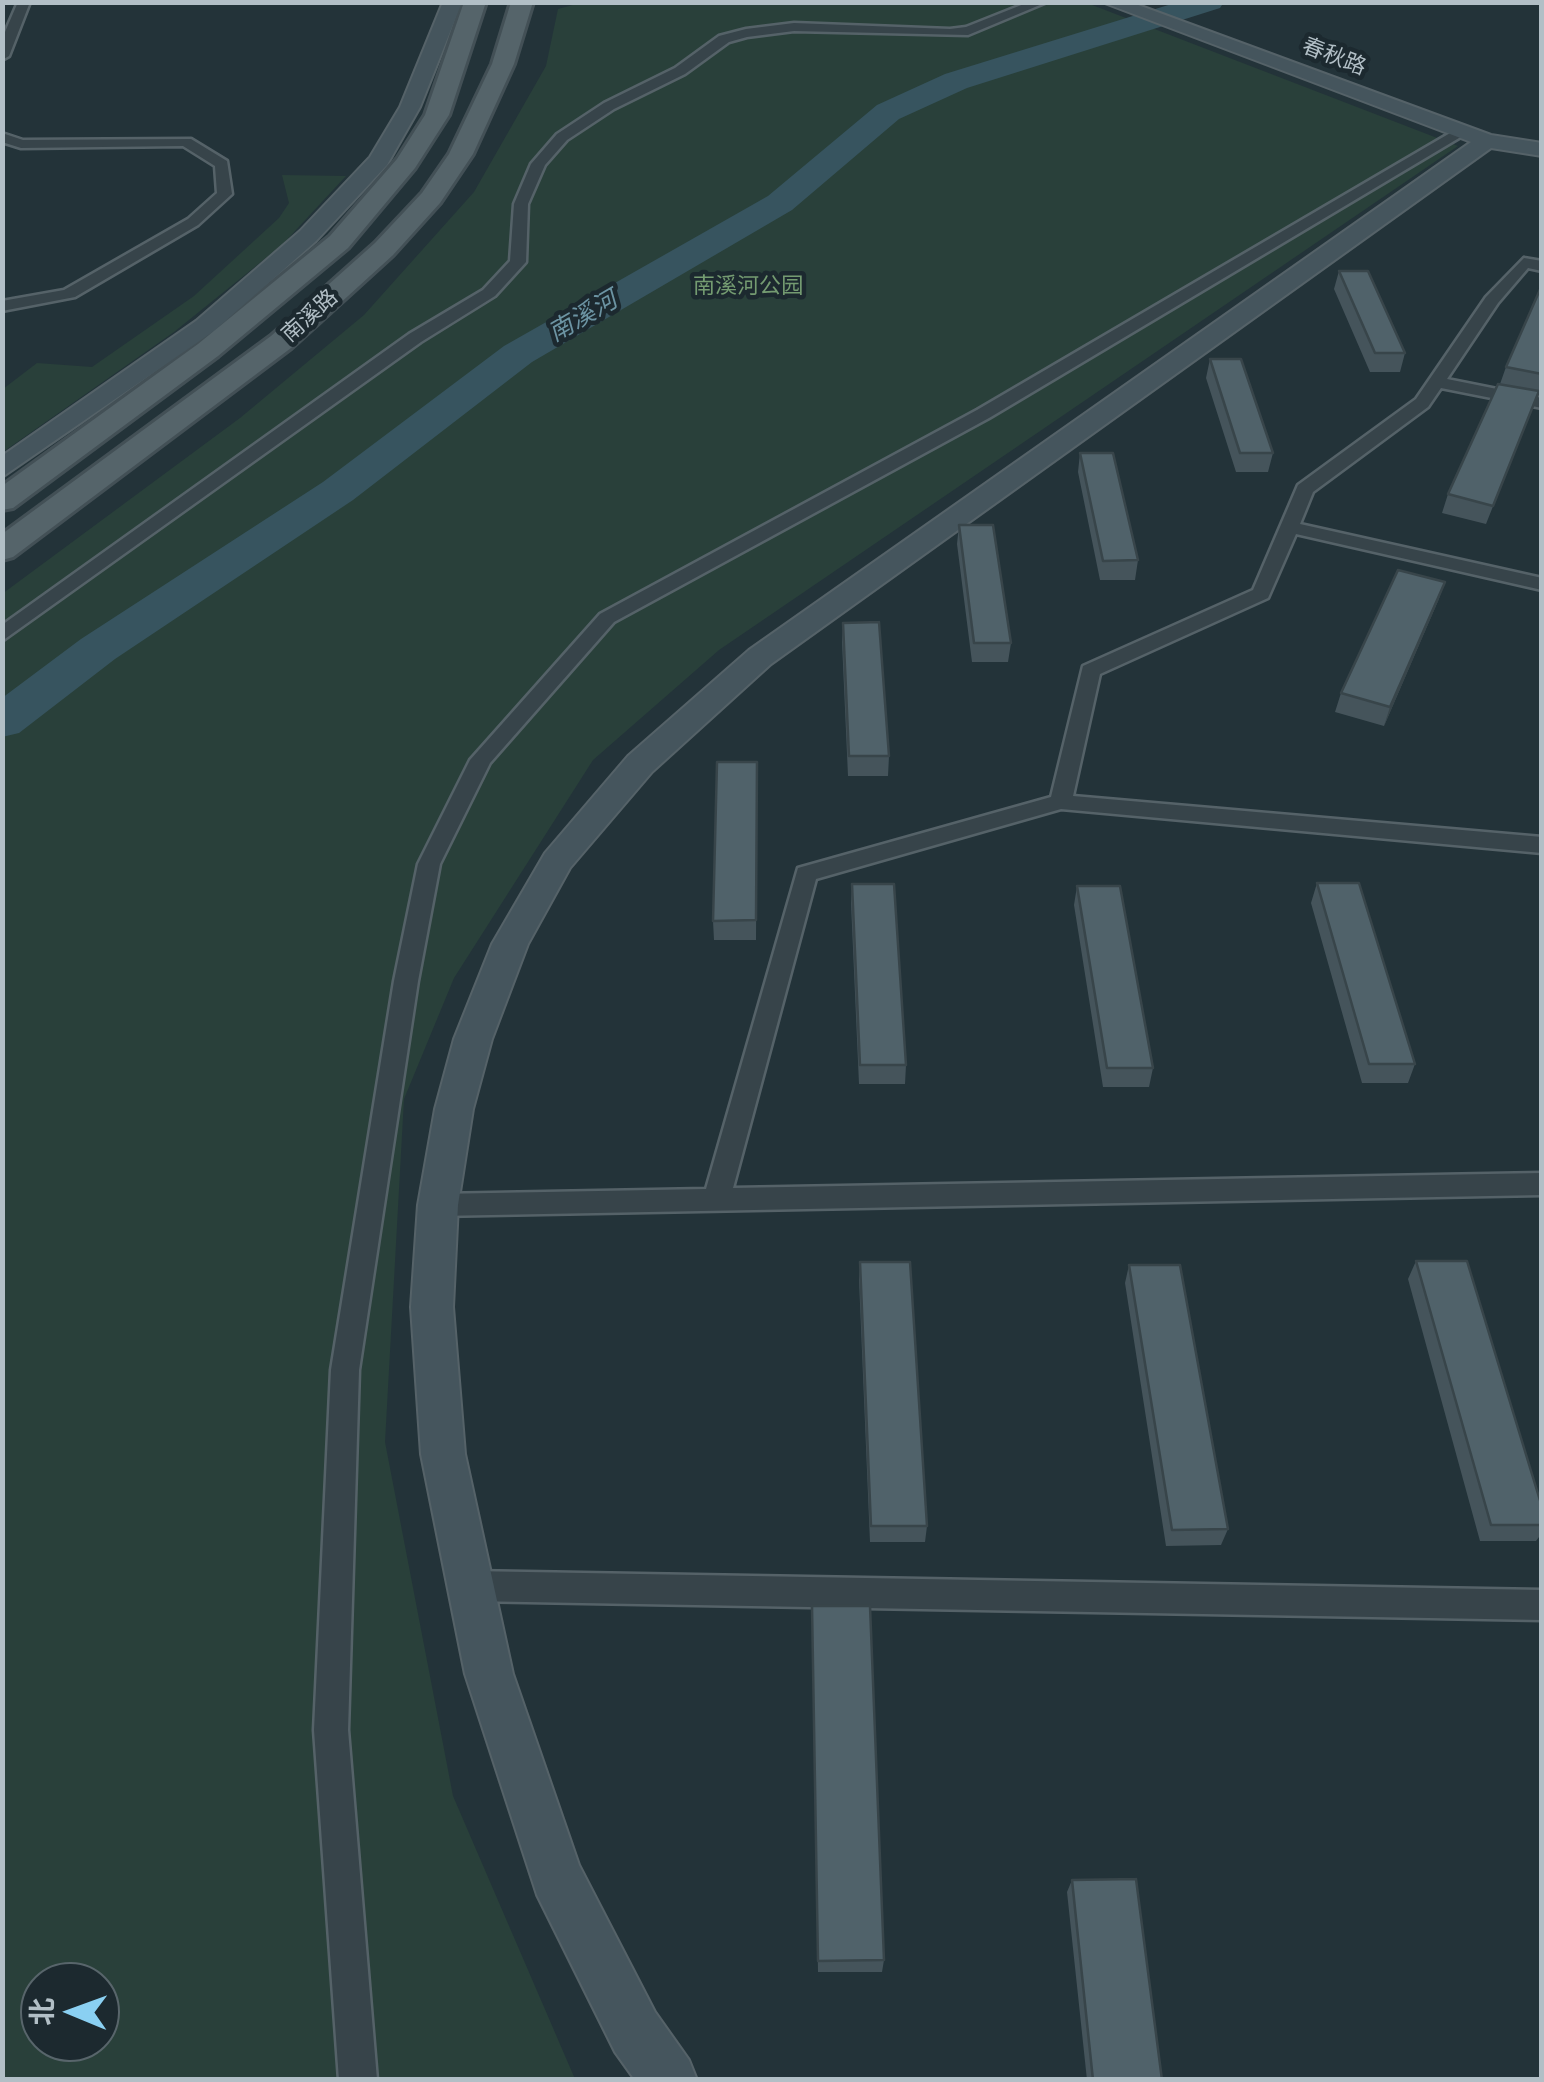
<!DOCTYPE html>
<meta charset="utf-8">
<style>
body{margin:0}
#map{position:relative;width:1544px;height:2082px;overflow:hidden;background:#233339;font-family:Cabin,"Noto Sans SC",sans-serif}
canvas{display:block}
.frame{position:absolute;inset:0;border:5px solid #b2bfc6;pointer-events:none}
.north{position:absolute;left:20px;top:1962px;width:100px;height:100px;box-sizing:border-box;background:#1c292f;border:2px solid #58656b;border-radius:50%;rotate:271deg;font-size:28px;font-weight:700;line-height:40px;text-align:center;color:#b2bfc6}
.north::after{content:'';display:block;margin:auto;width:35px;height:45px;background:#8ad0f2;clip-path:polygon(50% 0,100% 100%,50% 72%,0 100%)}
</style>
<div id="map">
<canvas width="1544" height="2082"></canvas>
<div class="frame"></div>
<div class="north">北</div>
</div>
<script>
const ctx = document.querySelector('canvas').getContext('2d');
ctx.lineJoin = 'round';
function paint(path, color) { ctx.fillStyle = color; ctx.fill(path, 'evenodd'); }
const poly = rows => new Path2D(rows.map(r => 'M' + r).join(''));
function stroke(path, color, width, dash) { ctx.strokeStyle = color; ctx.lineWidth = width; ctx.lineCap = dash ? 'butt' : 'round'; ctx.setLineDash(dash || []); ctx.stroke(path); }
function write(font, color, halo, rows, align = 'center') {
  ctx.font = font + ' Cabin,"Noto Sans SC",sans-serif'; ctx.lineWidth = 9; ctx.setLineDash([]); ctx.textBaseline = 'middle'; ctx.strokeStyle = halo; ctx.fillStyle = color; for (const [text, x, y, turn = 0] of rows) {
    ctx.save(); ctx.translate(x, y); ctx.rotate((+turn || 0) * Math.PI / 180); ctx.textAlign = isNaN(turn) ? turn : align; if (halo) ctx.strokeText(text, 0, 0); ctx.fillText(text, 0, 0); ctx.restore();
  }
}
const green = poly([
 [580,3,1087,3,1458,146,719,650,593,760,454,978,404,1099,385,1442,453,1796,575,2079,3,2079,2,594,240,418,364,315,474,192,546,66,558,9],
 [40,1982,100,1982,100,2042,40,2042],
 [282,175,346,176,282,245,174,332,3,452,3,389,37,363,92,367,194,296,279,218,289,203]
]);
const river = poly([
 [1178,2,1224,2,1220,8,967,88,899,119,792,210,532,362,353,500,115,659,19,733,2,737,2,698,81,639,323,482,504,346,768,196,877,105,945,74,1178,2]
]);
const street = poly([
 [18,2,30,2,9,56,2,60,2,39,18,2],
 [1029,2,1047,2,968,35,794,31,747,37,729,42,685,74,614,109,567,140,545,165,528,204,526,262,495,296,421,342,2,641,2,625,409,334,483,290,510,261,514,204,531,164,557,134,604,103,675,68,719,36,746,29,794,23,950,29,966,27,1029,2],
 [1457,129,1469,132,989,418,614,622,490,763,440,864,418,981,359,1370,348,1730,377,2080,339,2080,314,1730,331,1370,394,981,418,864,470,760,600,614,977,410,1457,129],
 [2,133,23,140,191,139,227,161,232,194,198,225,75,297,2,311,2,301,64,290,188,219,217,193,215,166,183,146,21,148,2,142,2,133],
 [1524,258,1542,261,1542,271,1528,268,1498,303,1447,379,1542,398,1542,408,1441,388,1428,407,1313,492,1300,524,1542,578,1542,590,1296,534,1268,598,1100,674,1073,796,1542,837,1542,853,1061,809,816,879,733,1188,1542,1173,1542,1195,438,1216,428,1213,425,1205,428,1197,438,1194,706,1189,798,868,1051,797,1083,666,1253,590,1298,485,1416,399,1486,297,1524,258],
 [470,1571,1542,1590,1542,1620,470,1601,459,1597,454,1586,459,1575,470,1571]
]);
const secondary = poly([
 [443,2,462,2,420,107,387,165,316,241,214,331,2,477,2,456,196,321,300,231,370,157,400,107,443,2],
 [1102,2,1130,2,1491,135,1542,143,1542,156,1491,148,771,664,652,772,570,868,528,944,492,1039,473,1109,458,1205,453,1307,465,1454,513,1674,579,1865,655,2012,689,2060,697,2080,635,2080,615,2052,537,1895,465,1674,421,1454,411,1307,418,1205,435,1109,454,1039,492,944,545,853,628,756,749,650,1471,142,1102,2]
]);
const primary = poly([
 [464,2,486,2,449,115,415,168,348,248,218,356,13,508,2,510,2,486,198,344,330,236,397,159,425,115,464,2],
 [511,2,533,2,514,64,473,154,440,203,393,255,291,348,13,557,2,560,2,534,271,336,375,243,422,193,449,154,492,64,511,2]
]);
const wall = poly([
 [1339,271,1405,353,1400,372,1370,372,1334,289],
 [1542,285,1542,388,1538,393,1486,524,1442,513,1448,494,1500,384,1506,367],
 [1210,359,1273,453,1268,472,1236,472,1206,378],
 [1080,453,1138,560,1135,580,1100,580,1078,472],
 [959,525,1011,643,1008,662,972,662,957,544],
 [1445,582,1438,601,1384,726,1335,712,1341,693],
 [843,623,889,756,888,776,848,776,842,642],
 [757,762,756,940,714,940,713,921],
 [1317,883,1415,1064,1408,1083,1362,1083,1311,903],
 [852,884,906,1065,905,1084,859,1084,851,903],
 [1077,886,1153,1068,1149,1087,1103,1087,1074,905],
 [1416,1261,1542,1507,1542,1533,1536,1541,1480,1541,1408,1279],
 [860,1262,927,1526,925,1542,870,1542,859,1280],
 [1129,1265,1228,1529,1221,1545,1166,1546,1125,1283],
 [812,1606,884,1960,882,1972,818,1972],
 [1072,1880,1162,2080,1087,2080,1067,1892]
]);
const shadedWall = poly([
 [1445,582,1438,601,1384,726,1390,707]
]);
const building = poly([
 [1339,271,1368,271,1405,353,1375,353,1339,271],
 [1542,285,1542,374,1506,367,1542,285],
 [1210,359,1241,359,1273,453,1240,453,1210,359],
 [1498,384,1539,391,1493,506,1448,494,1498,384],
 [1080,453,1113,453,1138,560,1103,561,1080,453],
 [959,525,993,525,1011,643,974,643,959,525],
 [1398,570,1445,582,1390,707,1341,693,1398,570],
 [879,622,889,756,849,756,843,623,879,622],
 [717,762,757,762,756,920,713,921,717,762],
 [1317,883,1359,883,1415,1064,1369,1064,1317,883],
 [852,884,894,884,906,1065,860,1065,852,884],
 [1077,886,1120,886,1153,1068,1107,1068,1077,886],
 [1416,1261,1467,1261,1542,1507,1542,1525,1491,1525,1416,1261],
 [860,1262,910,1262,927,1526,871,1526,860,1262],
 [1129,1265,1180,1265,1228,1529,1172,1530,1129,1265],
 [812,1606,870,1606,884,1960,818,1961,812,1606],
 [1136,1879,1162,2080,1093,2080,1072,1880,1136,1879]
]);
const farStreetnames = [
 ["春秋路",1334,57,21],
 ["南溪路",310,316,-42]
];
const farParknames = [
 ["南溪河公园",748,287]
];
const farWaternames = [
 ["南溪河",583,317,-30]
];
paint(green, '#29403a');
paint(river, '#37545f');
stroke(street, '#556268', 5);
stroke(secondary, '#556268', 4);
stroke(primary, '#435056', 6);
paint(street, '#37444a');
paint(secondary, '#45555d');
paint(primary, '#55646a');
paint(wall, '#45545b');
paint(shadedWall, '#38454a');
paint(building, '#50626a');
stroke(building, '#38454a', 2.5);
write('22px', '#b2bfc6', '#1c292f', farStreetnames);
write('22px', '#749b71', '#1c292f', farParknames);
write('italic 25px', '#6c94a3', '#1c292f', farWaternames);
</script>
